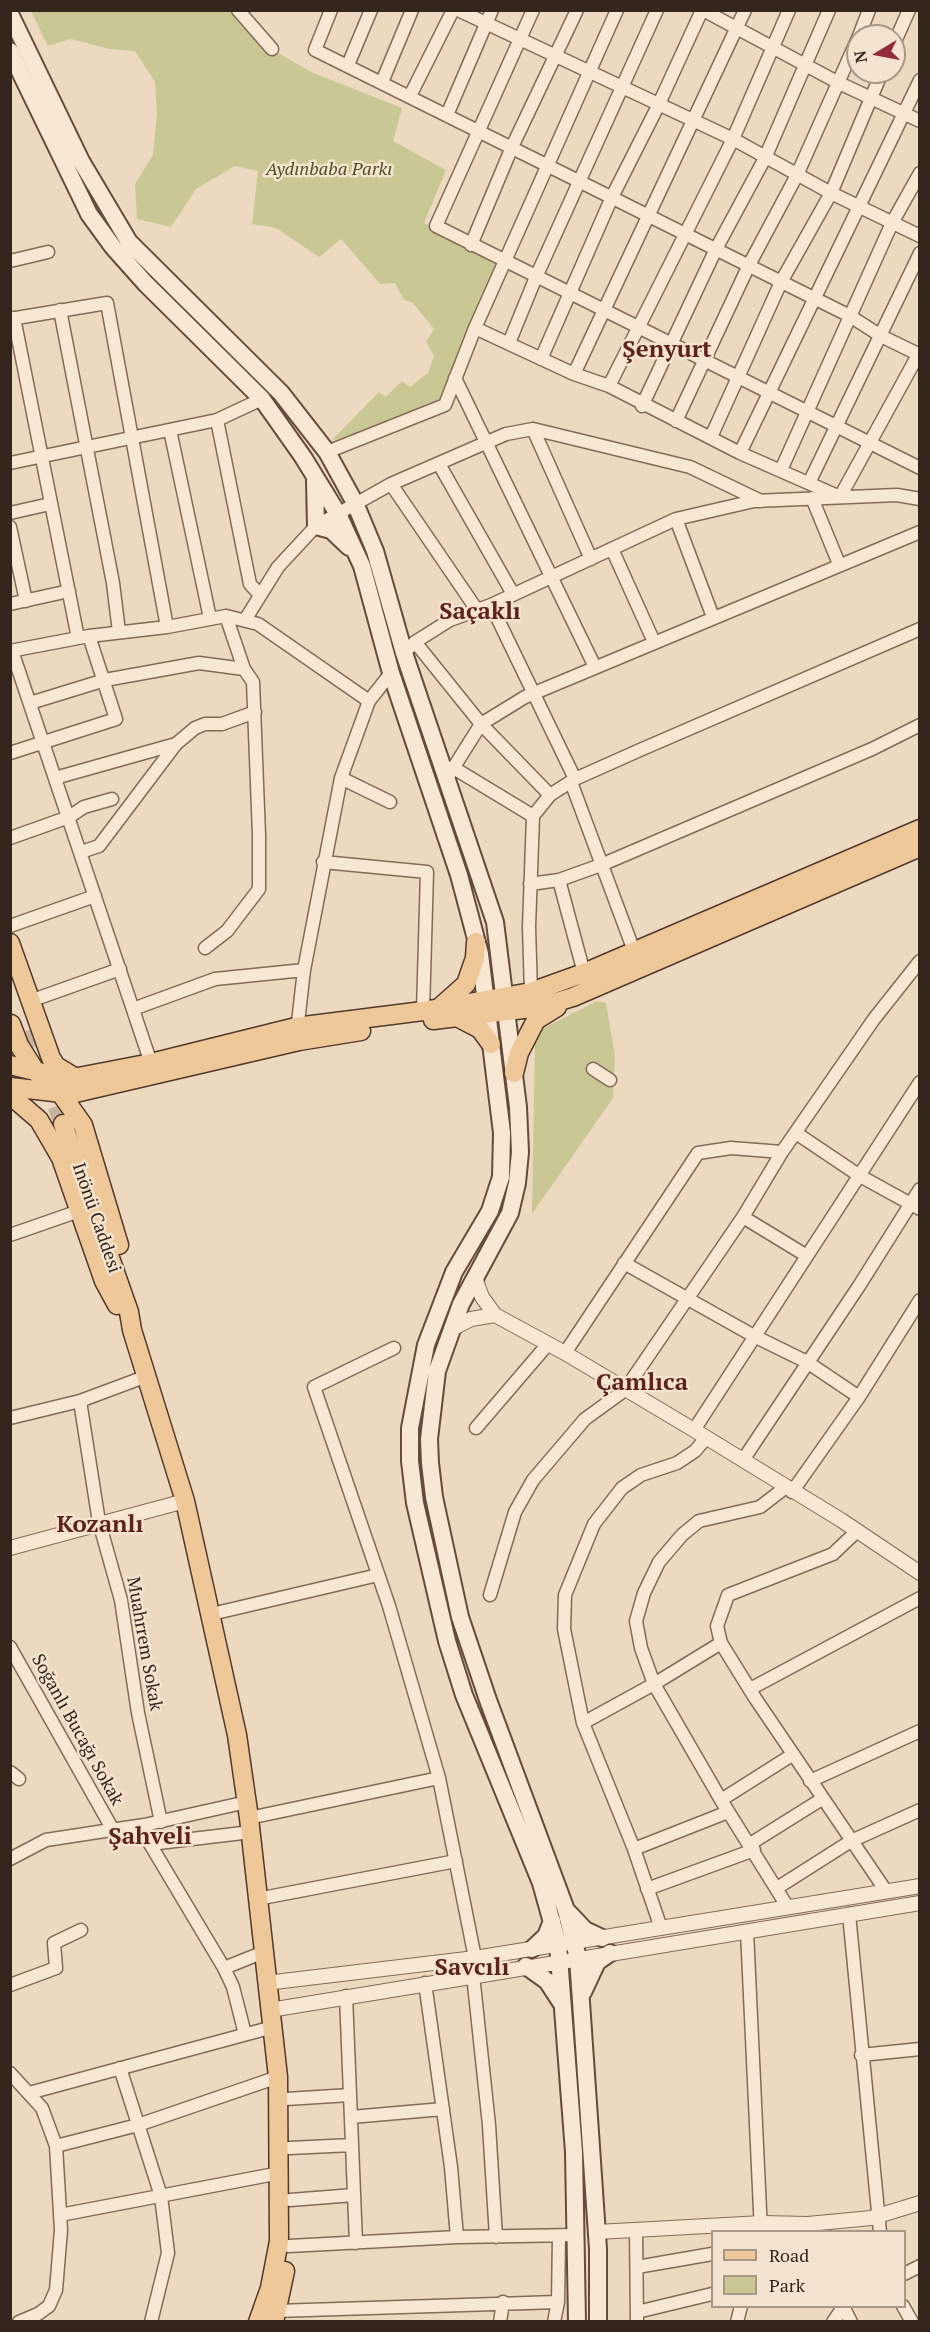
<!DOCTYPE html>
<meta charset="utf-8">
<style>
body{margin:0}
#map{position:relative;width:930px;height:2332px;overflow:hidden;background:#ecd9c0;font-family:"PT Serif",serif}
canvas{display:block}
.frame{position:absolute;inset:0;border:12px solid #34251d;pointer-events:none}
.legend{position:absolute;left:711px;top:2230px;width:195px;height:78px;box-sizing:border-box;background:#f4e4cf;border:2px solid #a79888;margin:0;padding:8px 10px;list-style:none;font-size:18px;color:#34251d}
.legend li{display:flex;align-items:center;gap:12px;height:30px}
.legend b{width:30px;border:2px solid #a79888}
.north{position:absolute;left:846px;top:24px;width:60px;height:60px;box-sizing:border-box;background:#f4e4cf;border:2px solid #a79888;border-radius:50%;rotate:260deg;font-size:16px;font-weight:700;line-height:24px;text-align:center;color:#34251d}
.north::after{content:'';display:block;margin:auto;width:21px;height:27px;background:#912b3a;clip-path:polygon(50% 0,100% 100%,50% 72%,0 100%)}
</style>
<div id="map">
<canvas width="930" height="2332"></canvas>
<div class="frame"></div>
<ul class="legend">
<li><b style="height:8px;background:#efc899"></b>Road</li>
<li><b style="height:16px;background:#c9c895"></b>Park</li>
</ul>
<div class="north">N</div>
</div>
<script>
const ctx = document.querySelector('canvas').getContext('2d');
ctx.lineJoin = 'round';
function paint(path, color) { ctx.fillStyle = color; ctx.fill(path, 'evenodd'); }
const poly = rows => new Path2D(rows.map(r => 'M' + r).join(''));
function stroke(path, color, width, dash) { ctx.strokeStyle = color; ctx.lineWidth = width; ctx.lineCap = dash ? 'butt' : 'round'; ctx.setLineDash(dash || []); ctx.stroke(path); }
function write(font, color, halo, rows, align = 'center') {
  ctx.font = font + ' "PT Serif",serif'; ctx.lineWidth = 5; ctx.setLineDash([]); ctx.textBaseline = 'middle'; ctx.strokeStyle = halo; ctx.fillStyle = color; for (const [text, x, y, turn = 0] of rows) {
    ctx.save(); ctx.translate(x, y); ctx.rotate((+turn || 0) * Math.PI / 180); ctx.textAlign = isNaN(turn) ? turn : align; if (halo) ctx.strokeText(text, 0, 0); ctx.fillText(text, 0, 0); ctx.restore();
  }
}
const green = poly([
 [31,11,231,11,256,40,311,72,402,108,393,141,446,170,424,223,497,264,439,402,402,419,331,441,379,392,386,397,402,381,410,387,428,373,434,356,426,342,434,329,413,303,404,300,395,283,380,284,341,239,319,257,276,228,252,224,258,171,235,166,196,189,171,227,137,219,135,184,153,155,157,114,155,82,135,51,109,49,71,39,48,46],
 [597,1001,606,1003,615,1056,613,1098,532,1214,535,1041,542,1029]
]);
const primaryTunnel = poly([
 [29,1030,63,1124]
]);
const minor = poly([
 [238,10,272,49],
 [331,10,315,50,850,316,881,336,920,355],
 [458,10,733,139,831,193,920,236],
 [533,10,436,226,920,468],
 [703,10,839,83,920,121],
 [859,36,869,10],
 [894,44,909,10],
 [348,65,371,10],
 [382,82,412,10],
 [410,96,453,10],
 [447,115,492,10],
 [471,245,512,147,577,10],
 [10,261,48,252],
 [60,310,113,583,119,632],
 [14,318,78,638],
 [10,319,107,303,167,627],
 [475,328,617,10],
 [509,343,536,277,657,10],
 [541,359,612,197,658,106,702,10],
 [574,374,745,10],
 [455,378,595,667],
 [609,386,733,139,789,10],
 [642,406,716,249,765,158,829,10],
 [217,420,250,584,260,595],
 [676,421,749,265,797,175,858,38],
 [533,429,591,559],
 [170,430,210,618],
 [711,437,781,282,831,193,882,72],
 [327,452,445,405,475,328,574,374,609,386,740,453,840,497,918,355],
 [740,453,920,80],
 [10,463,217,420,262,399],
 [439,464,513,594],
 [781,470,892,223,920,173],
 [809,483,920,253],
 [391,484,477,610],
 [812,498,839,564],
 [10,513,50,504],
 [676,519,713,617],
 [10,527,26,601],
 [612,549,654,642],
 [10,604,69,591],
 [491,605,575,779],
 [245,620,278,567,316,526,391,484,506,434,533,429,690,467,761,501],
 [415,642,481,724,550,795],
 [10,651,89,636,167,627,226,616,258,624,369,701],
 [12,651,151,1063],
 [404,653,415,642,450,620,491,605,676,519,754,501,897,495,920,499],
 [30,703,105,680,199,663,244,669],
 [10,753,116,719,89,636],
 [452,767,533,816],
 [55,778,176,744],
 [341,778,390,802],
 [447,778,481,724,525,697,920,532],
 [571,782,634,951],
 [10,838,69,817,84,807,112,799],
 [81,852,99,846,176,744,195,728,205,724,222,724,255,712],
 [323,862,427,872,423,1011],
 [559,880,584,973],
 [530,884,559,880,601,865,872,749,920,725],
 [10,926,95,896],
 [205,948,227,931,259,889,259,835,253,682,244,669,226,616],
 [531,992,529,927,533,816,550,795,575,779,640,750,920,629],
 [30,1001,120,969],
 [133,1009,215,979,304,970],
 [297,1031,304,970,341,778,369,701,391,673],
 [593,1069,610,1080],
 [796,1133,860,1176,920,1209],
 [743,1217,807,1256],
 [10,1235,79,1211],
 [624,1263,754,1336,807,1362,859,1397],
 [394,1348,314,1387,389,1606,439,1778,475,1958],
 [565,1353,698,1153,731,1148,782,1152],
 [80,1401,99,1522,121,1600,138,1713,161,1822],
 [10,1418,80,1401,147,1376],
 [476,1428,548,1344],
 [694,1430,920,1082],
 [743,1460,859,1286,920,1189],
 [786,1487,760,1507,699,1521,682,1535,659,1562,644,1593,636,1621,641,1648,654,1684,721,1800,787,1906],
 [792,1492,859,1397,920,1300],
 [857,1531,833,1554,728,1595,717,1626,721,1643,755,1698,886,1891],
 [490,1595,515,1512,533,1480,585,1419,625,1390,743,1217,782,1152,874,1019,920,961],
 [220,1612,378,1575],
 [10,1647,113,1830],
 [750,1689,920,1598],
 [583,1723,654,1684,721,1643],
 [10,1772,19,1779],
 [810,1781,920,1731],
 [721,1800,792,1755],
 [249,1818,439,1778],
 [144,1825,150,1844,224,1968,233,1987,245,2034],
 [150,1844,251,1832],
 [750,1844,822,1799],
 [634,1849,728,1812],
 [10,1859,46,1840,144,1825,247,1802],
 [777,1888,851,1841,920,1810],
 [647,1889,754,1850],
 [257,1899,456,1861],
 [849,1914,880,2232],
 [661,1928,634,1849,583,1723,564,1629,565,1595,594,1524,622,1488,641,1475,677,1463,695,1451,706,1438],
 [747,1931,761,2232],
 [224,1968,264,1952],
 [473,1975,489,2125,496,2237],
 [425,1983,451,2167,457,2237],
 [10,1985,56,1968,54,1943,81,1930],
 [346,1996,356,2243],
 [861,2055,920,2049],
 [120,2068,161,2196,168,2253,151,2322],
 [10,2073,42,2108,56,2146,61,2230,56,2290,49,2306,38,2314,19,2322],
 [29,2093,273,2027],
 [286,2099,350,2095],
 [351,2117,443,2109],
 [56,2146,138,2125,278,2077],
 [289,2148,352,2145],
 [290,2200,354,2195],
 [60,2215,280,2173],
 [636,2231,637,2322],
 [289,2246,457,2237,577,2235],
 [637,2267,712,2254],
 [904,2274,920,2266],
 [843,2306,851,2322],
 [903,2306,912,2322],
 [276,2311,558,2302],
 [637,2312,712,2294],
 [500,2322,503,2302],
 [554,2322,558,2302,559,2236],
 [737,2322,741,2306],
 [833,2322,844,2306]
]);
const tertiary = poly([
 [475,1278,482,1297,495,1315,565,1353,694,1430,841,1520,920,1573],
 [452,1329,471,1319,495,1315],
 [10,1548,185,1501],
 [266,1983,475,1958,920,1886],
 [270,2010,920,1903],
 [597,2232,762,2223,808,2224,871,2218,920,2203]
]);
const secondary = poly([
 [10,14,81,161,129,242,281,393,327,452,355,503,375,551,404,653,495,922,518,1107,520,1152,517,1183,510,1213,461,1304,437,1371,429,1439,430,1463,434,1497,460,1617,488,1700,566,1910,578,1958,598,2249,598,2322],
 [10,51,89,214,113,247,146,284,262,399,303,457,338,514,362,566,391,673,459,875,480,954,502,1133,501,1177,490,1211,454,1272,426,1345,410,1428,410,1461,415,1503,447,1641,464,1695,541,1883,558,1944,574,2152,577,2322],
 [315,481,316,526,331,530,349,547],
 [568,1912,585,1930,602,1938],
 [532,1949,546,1936,552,1921],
 [526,1966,547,1981,562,2004],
 [583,1992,597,1962,610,1953]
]);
const primary = poly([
 [10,943,51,1058,56,1066,74,1077],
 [439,1008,466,984,475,958,476,942],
 [457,1017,480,1029,491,1044],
 [433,1020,540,1007,573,997,920,847],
 [11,1024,19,1045,36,1072,61,1094,83,1125,119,1245],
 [10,1065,68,1079,151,1063,296,1027,423,1011,531,992,584,973,920,829],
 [514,1073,519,1053,536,1020,557,1007],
 [10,1087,71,1094,299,1041,361,1031],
 [10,1095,39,1120,61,1158,104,1281,117,1305],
 [63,1124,129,1312,132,1330,185,1501,237,1735,249,1818,278,2077,279,2241,270,2288,258,2322],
 [274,2322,285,2271]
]);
const parkNames = [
 ["Aydınbaba Parkı",329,170]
];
const streetNames = [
 ["Inönü Caddesi",96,1218,71],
 ["Muahrrem Sokak",144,1644,80],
 ["Soğanlı Bucağı Sokak",77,1730,61]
];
const districtNames = [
 ["Şenyurt",667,350],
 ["Saçaklı",480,612],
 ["Çamlıca",642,1383],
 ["Kozanlı",100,1525],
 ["Şahveli",150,1837],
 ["Savcılı",472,1968]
];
paint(green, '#c9c895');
stroke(primaryTunnel, '#c7b59f', 18, [18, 9]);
stroke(minor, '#846a59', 15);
stroke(tertiary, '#846a59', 16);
stroke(secondary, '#664b3c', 20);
stroke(primary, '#52392d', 21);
stroke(minor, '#f7e7d3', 12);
stroke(tertiary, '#f7e7d3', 14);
stroke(secondary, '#f7e7d3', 16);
stroke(primary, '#efc899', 18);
write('italic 18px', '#4b5024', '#f4e4cf', parkNames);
write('18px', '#34251d', '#f4e4cf', streetNames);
write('bold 24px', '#5f231e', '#f4e4cf', districtNames);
</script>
